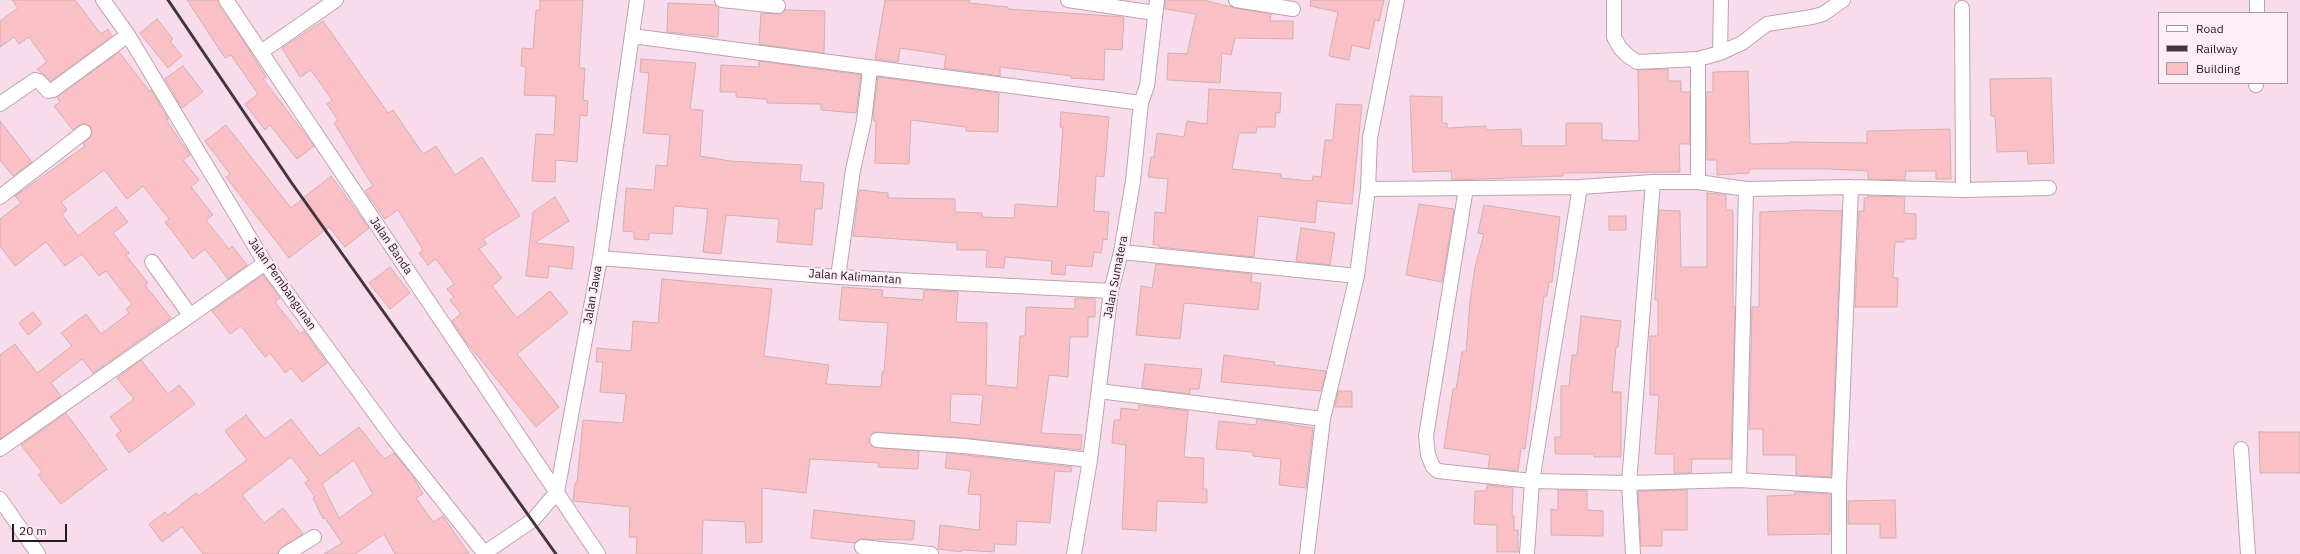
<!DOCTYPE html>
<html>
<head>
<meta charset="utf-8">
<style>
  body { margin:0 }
  #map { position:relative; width:2300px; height:554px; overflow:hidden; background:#f8dcec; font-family:"IBM Plex Sans",sans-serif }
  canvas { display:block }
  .legend { position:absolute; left:2158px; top:12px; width:130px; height:72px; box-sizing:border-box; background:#feedf6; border:1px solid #a799a0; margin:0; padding:5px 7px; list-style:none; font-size:12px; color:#241b20 }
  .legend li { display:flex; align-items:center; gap:8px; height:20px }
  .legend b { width:20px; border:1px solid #a799a0 }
  .scale { position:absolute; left:12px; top:524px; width:55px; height:18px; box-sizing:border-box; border:2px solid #241b20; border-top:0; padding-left:5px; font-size:12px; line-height:14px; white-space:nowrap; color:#241b20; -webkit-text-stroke:3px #feedf6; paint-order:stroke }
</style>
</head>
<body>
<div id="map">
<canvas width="2300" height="554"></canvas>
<ul class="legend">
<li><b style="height:5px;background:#fff"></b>Road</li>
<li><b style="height:5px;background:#42363d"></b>Railway</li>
<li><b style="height:11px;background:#fbc0c5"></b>Building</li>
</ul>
<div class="scale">20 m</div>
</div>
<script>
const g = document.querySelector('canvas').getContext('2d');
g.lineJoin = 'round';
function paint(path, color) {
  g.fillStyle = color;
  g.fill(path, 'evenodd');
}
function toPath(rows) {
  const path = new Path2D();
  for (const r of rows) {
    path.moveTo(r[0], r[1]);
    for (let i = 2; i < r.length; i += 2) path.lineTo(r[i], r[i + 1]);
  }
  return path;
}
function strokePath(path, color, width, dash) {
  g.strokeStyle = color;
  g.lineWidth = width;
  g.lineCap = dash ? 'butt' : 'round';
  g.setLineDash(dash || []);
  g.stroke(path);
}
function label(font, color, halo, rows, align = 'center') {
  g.font = font + ' "IBM Plex Sans",sans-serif';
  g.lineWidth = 4;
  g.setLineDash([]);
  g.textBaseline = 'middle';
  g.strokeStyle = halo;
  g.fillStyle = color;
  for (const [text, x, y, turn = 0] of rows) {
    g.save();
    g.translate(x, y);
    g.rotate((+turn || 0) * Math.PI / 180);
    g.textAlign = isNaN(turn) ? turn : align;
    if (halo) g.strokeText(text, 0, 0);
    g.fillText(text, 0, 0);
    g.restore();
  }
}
const building = toPath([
  [12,0,75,0,101,34,108,29,112,36,51,81,37,69,47,62,29,37,19,44,14,37,0,47,0,21,18,8,12,0],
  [187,0,218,0,266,77,263,79,314,146,297,159,270,125,265,130,245,104,258,94,231,55,225,58,187,0],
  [540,0,583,0,579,68,585,68,583,100,588,101,587,116,580,115,577,162,556,160,555,182,532,181,536,134,554,135,556,96,524,95,526,67,521,66,522,48,533,49,536,10,540,10,540,0],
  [885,0,970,0,969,3,1008,7,1008,9,1124,17,1122,50,1105,49,1104,80,1071,78,1071,76,1000,67,1000,76,944,68,946,55,900,48,898,62,875,59,885,0],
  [1165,0,1203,0,1235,8,1271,14,1270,21,1293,21,1293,39,1235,38,1231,55,1222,53,1220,83,1167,80,1168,53,1187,54,1196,14,1165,9,1165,0],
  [1311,0,1384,0,1379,21,1375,20,1369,49,1352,45,1349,60,1329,56,1338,12,1310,6,1311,0],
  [668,3,715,5,719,8,718,37,667,32,668,3],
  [786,10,825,11,824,53,759,44,761,13,777,14,786,10],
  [157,19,173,39,170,41,182,56,168,68,140,33,157,19],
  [323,21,388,113,393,110,423,154,436,146,455,175,482,157,520,216,483,239,487,244,479,249,502,278,492,286,517,318,550,291,568,313,517,354,559,407,536,427,467,343,452,321,461,314,450,300,454,297,447,289,454,284,436,259,428,265,419,253,423,250,398,210,385,219,365,191,373,186,334,123,338,120,327,104,332,100,311,70,300,77,282,48,323,21],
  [119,52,149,91,151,90,168,119,166,120,190,155,183,160,199,180,191,187,213,215,206,220,229,249,232,246,247,265,228,279,205,249,193,259,165,222,169,219,143,186,127,199,104,170,61,202,67,210,62,214,78,236,116,207,128,222,113,233,129,253,126,255,148,283,145,285,171,318,93,373,82,359,51,383,61,396,0,439,0,355,15,344,37,373,72,346,61,333,86,314,101,334,129,313,126,309,132,304,106,271,99,276,82,254,65,266,46,242,15,266,0,246,0,219,21,203,15,196,85,146,83,144,92,135,91,127,87,124,79,125,73,130,54,106,60,102,57,97,119,52],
  [641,59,696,63,690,109,703,110,700,156,730,161,802,165,800,181,824,183,822,209,815,209,812,245,777,242,779,219,726,215,721,254,703,252,708,209,674,206,672,234,649,233,649,240,634,239,634,232,623,231,626,188,654,190,656,165,667,166,670,135,643,133,649,73,640,72,641,59],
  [759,61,861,75,856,113,821,110,821,104,767,103,767,99,736,97,736,92,720,92,721,65,759,67,759,61],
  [183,66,203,92,182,108,165,79,183,66],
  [1668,69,1668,81,1681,81,1681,92,1690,92,1690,144,1679,144,1680,172,1563,173,1563,176,1452,180,1451,171,1413,172,1410,96,1442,97,1442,123,1447,123,1447,128,1486,126,1486,130,1521,129,1522,146,1566,146,1566,123,1602,123,1602,140,1639,141,1638,70,1668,69],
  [1748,71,1750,144,1790,143,1790,142,1867,143,1867,131,1950,129,1951,179,1936,179,1936,171,1906,171,1905,180,1868,179,1868,171,1829,169,1749,169,1749,173,1717,175,1717,160,1707,160,1706,92,1713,92,1713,72,1748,71],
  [878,77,999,93,998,132,966,131,966,127,911,120,909,164,875,163,876,121,874,121,873,115,878,77],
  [2051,78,2054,163,2028,164,2027,151,1997,152,1995,116,1991,116,1990,79,2051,78],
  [1209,89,1281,93,1280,113,1276,112,1275,127,1257,127,1256,133,1239,133,1232,169,1281,174,1281,178,1312,181,1313,176,1321,177,1325,140,1333,140,1336,104,1362,105,1352,204,1317,201,1315,223,1258,216,1254,257,1159,247,1159,245,1153,245,1155,212,1165,213,1168,179,1148,177,1151,157,1154,157,1157,133,1184,137,1187,121,1207,124,1209,89],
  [1061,112,1109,117,1104,177,1096,176,1094,211,1109,212,1107,240,1103,239,1101,253,1094,252,1092,267,1066,265,1065,275,1051,274,1052,261,1005,257,1004,268,986,267,987,250,957,250,957,243,853,236,859,190,888,193,888,198,955,199,955,212,982,213,982,217,1014,218,1015,204,1057,207,1063,127,1060,127,1061,112],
  [0,121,32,162,13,176,0,160,0,121],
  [226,125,291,208,331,176,369,228,345,247,329,227,289,258,226,177,230,174,205,141,226,125],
  [1707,193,1726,195,1726,210,1733,210,1733,307,1735,307,1731,459,1692,459,1691,473,1674,473,1674,454,1655,454,1659,395,1650,395,1650,336,1658,336,1658,300,1655,300,1659,210,1680,211,1681,267,1707,267,1707,193],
  [1868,196,1905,197,1904,213,1916,214,1916,239,1904,239,1904,242,1895,242,1893,278,1898,278,1897,307,1855,307,1859,211,1864,211,1864,198,1868,198,1868,196],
  [555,197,569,221,535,243,574,247,572,269,549,266,548,278,526,276,533,212,555,197],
  [1419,204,1454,209,1442,282,1406,275,1419,204],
  [1484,205,1560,217,1552,282,1549,282,1547,296,1544,296,1525,449,1521,448,1518,471,1488,468,1490,455,1444,448,1453,389,1456,389,1462,352,1466,352,1470,302,1475,267,1484,234,1478,233,1484,205],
  [1807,210,1842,211,1831,477,1796,475,1796,455,1763,455,1763,429,1749,429,1752,307,1759,307,1760,212,1807,210],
  [1609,216,1626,216,1626,230,1609,230,1609,216],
  [1301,228,1335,233,1330,265,1296,261,1301,228],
  [1156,264,1252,274,1251,282,1261,283,1258,310,1184,303,1180,339,1136,335,1141,286,1152,288,1156,264],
  [390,267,410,293,390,309,369,283,390,267],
  [263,275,280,298,275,302,300,334,304,331,327,363,302,382,291,368,285,373,270,353,265,357,241,326,230,334,212,311,263,275],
  [662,279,772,289,764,356,829,365,826,384,881,387,882,372,884,372,888,323,839,320,842,287,883,290,882,297,923,300,924,290,958,292,956,322,987,323,986,385,1017,388,1020,336,1025,336,1026,307,1075,309,1075,298,1095,299,1095,317,1088,317,1088,337,1070,337,1068,377,1049,375,1041,433,1082,435,1081,450,965,438,874,432,869,440,873,447,919,451,918,469,878,467,879,463,810,459,806,493,762,488,762,542,746,543,745,522,703,520,702,554,636,554,637,537,629,537,630,507,573,501,575,483,577,483,583,420,623,423,626,394,600,392,603,362,596,362,597,348,631,351,633,321,658,323,662,279],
  [951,394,983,395,980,425,950,422,951,394],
  [33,312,42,324,28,335,19,323,33,312],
  [1581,316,1621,321,1618,347,1616,347,1612,392,1621,392,1621,457,1594,457,1594,454,1555,454,1555,437,1561,437,1561,386,1569,386,1572,355,1577,355,1581,316],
  [1224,355,1275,362,1274,365,1326,371,1321,391,1221,382,1224,355],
  [141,360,168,394,179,385,195,404,129,453,116,435,121,431,110,417,134,399,117,378,141,360],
  [1145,364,1202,369,1199,389,1190,389,1190,394,1142,388,1145,364],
  [1338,391,1352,391,1352,407,1335,407,1338,391],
  [1139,405,1188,411,1184,457,1204,458,1203,489,1207,489,1207,503,1157,501,1156,531,1122,529,1126,445,1112,443,1114,420,1120,420,1121,408,1138,410,1139,405],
  [66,413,107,469,61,504,38,475,42,472,21,445,66,413],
  [246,415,265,439,291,419,320,456,359,427,384,459,394,453,413,476,423,494,416,498,433,522,443,516,469,554,395,554,384,534,355,554,324,554,342,543,325,518,323,519,313,498,315,497,305,483,309,480,291,457,242,495,264,523,283,508,303,534,282,547,277,554,203,554,182,527,162,542,149,524,165,512,168,515,196,493,198,496,247,460,225,431,246,415],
  [354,460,373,494,339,518,322,484,354,460],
  [1257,419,1313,428,1306,488,1279,485,1281,459,1253,456,1253,452,1216,449,1219,421,1256,425,1257,419],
  [2259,432,2300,432,2300,473,2260,473,2259,432],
  [947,453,1072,467,1071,472,1055,471,1050,523,1017,521,1016,545,995,544,994,552,961,550,961,552,938,549,940,525,979,530,981,495,968,494,971,471,945,468,947,453],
  [1487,485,1513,488,1512,516,1514,516,1514,530,1518,530,1518,552,1497,552,1497,525,1474,524,1475,491,1486,491,1487,485],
  [1558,490,1587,491,1587,510,1603,511,1603,536,1551,535,1551,509,1558,510,1558,490],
  [1687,490,1687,530,1662,530,1662,546,1641,546,1638,491,1687,490],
  [1795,492,1830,494,1830,534,1768,535,1767,496,1795,495,1795,492],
  [1895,500,1896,538,1880,538,1880,524,1848,524,1848,501,1895,500],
  [814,510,915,521,913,540,862,539,855,543,811,538,814,510]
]);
const street = toPath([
  [103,0,128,35,265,263,393,438,485,554],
  [226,0,598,554],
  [722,0,778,6],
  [1068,0,1155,13],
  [1236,0,1293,9],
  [1614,0,1614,37,1620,48,1627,55,1637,62,1698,59],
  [1962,8,1963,190],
  [2257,13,2257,0],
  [632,36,1141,103],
  [261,52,336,0],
  [1720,53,1721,0],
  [2256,85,2256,83],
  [0,104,35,80,39,81,48,91,53,90,128,35],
  [1698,182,1698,59,1720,53,1742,43,1767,24,1812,17,1823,14,1843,0],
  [1466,188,1426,436,1428,455,1433,467,1438,471,1532,481,1629,483,1739,480,1839,486],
  [1368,189,1580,187,1653,182,1698,182,1746,189,1851,187,1963,190,2049,188],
  [0,197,84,132],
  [1121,252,1357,276,1368,189,1370,138,1397,0],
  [600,258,838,277,1111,291],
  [152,262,190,315],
  [838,277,853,170,864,121,870,69],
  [1099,391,1323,419],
  [877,440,964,446,1090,460],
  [0,449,265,263],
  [2241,449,2248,554],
  [1739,480,1746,189],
  [0,499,38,554],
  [862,547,931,554],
  [286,554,314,537],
  [483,554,533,520,557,492,600,258,637,0],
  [1074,554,1090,460,1111,291,1121,252,1133,181,1141,103,1147,86,1157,0],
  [1307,554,1323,419,1357,276],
  [1527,554,1532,481,1580,187],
  [1633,554,1629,483,1653,182],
  [1839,554,1839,486,1851,187]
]);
const rail = toPath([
  [168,0,291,182,556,554]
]);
const streetNames = [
  ["Jalan Banda",391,246,56],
  ["Jalan Kalimantan",855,277,4],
  ["Jalan Sumatera",1116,277,-79],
  ["Jalan Pembangunan",282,284,55],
  ["Jalan Jawa",593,295,-80]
];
paint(building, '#fbc0c5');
strokePath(building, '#d0b0b2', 1);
strokePath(street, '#bda3b1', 16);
strokePath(street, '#fff', 14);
strokePath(rail, '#42363d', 3);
label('12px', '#241b20', '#feedf6', streetNames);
</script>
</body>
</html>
